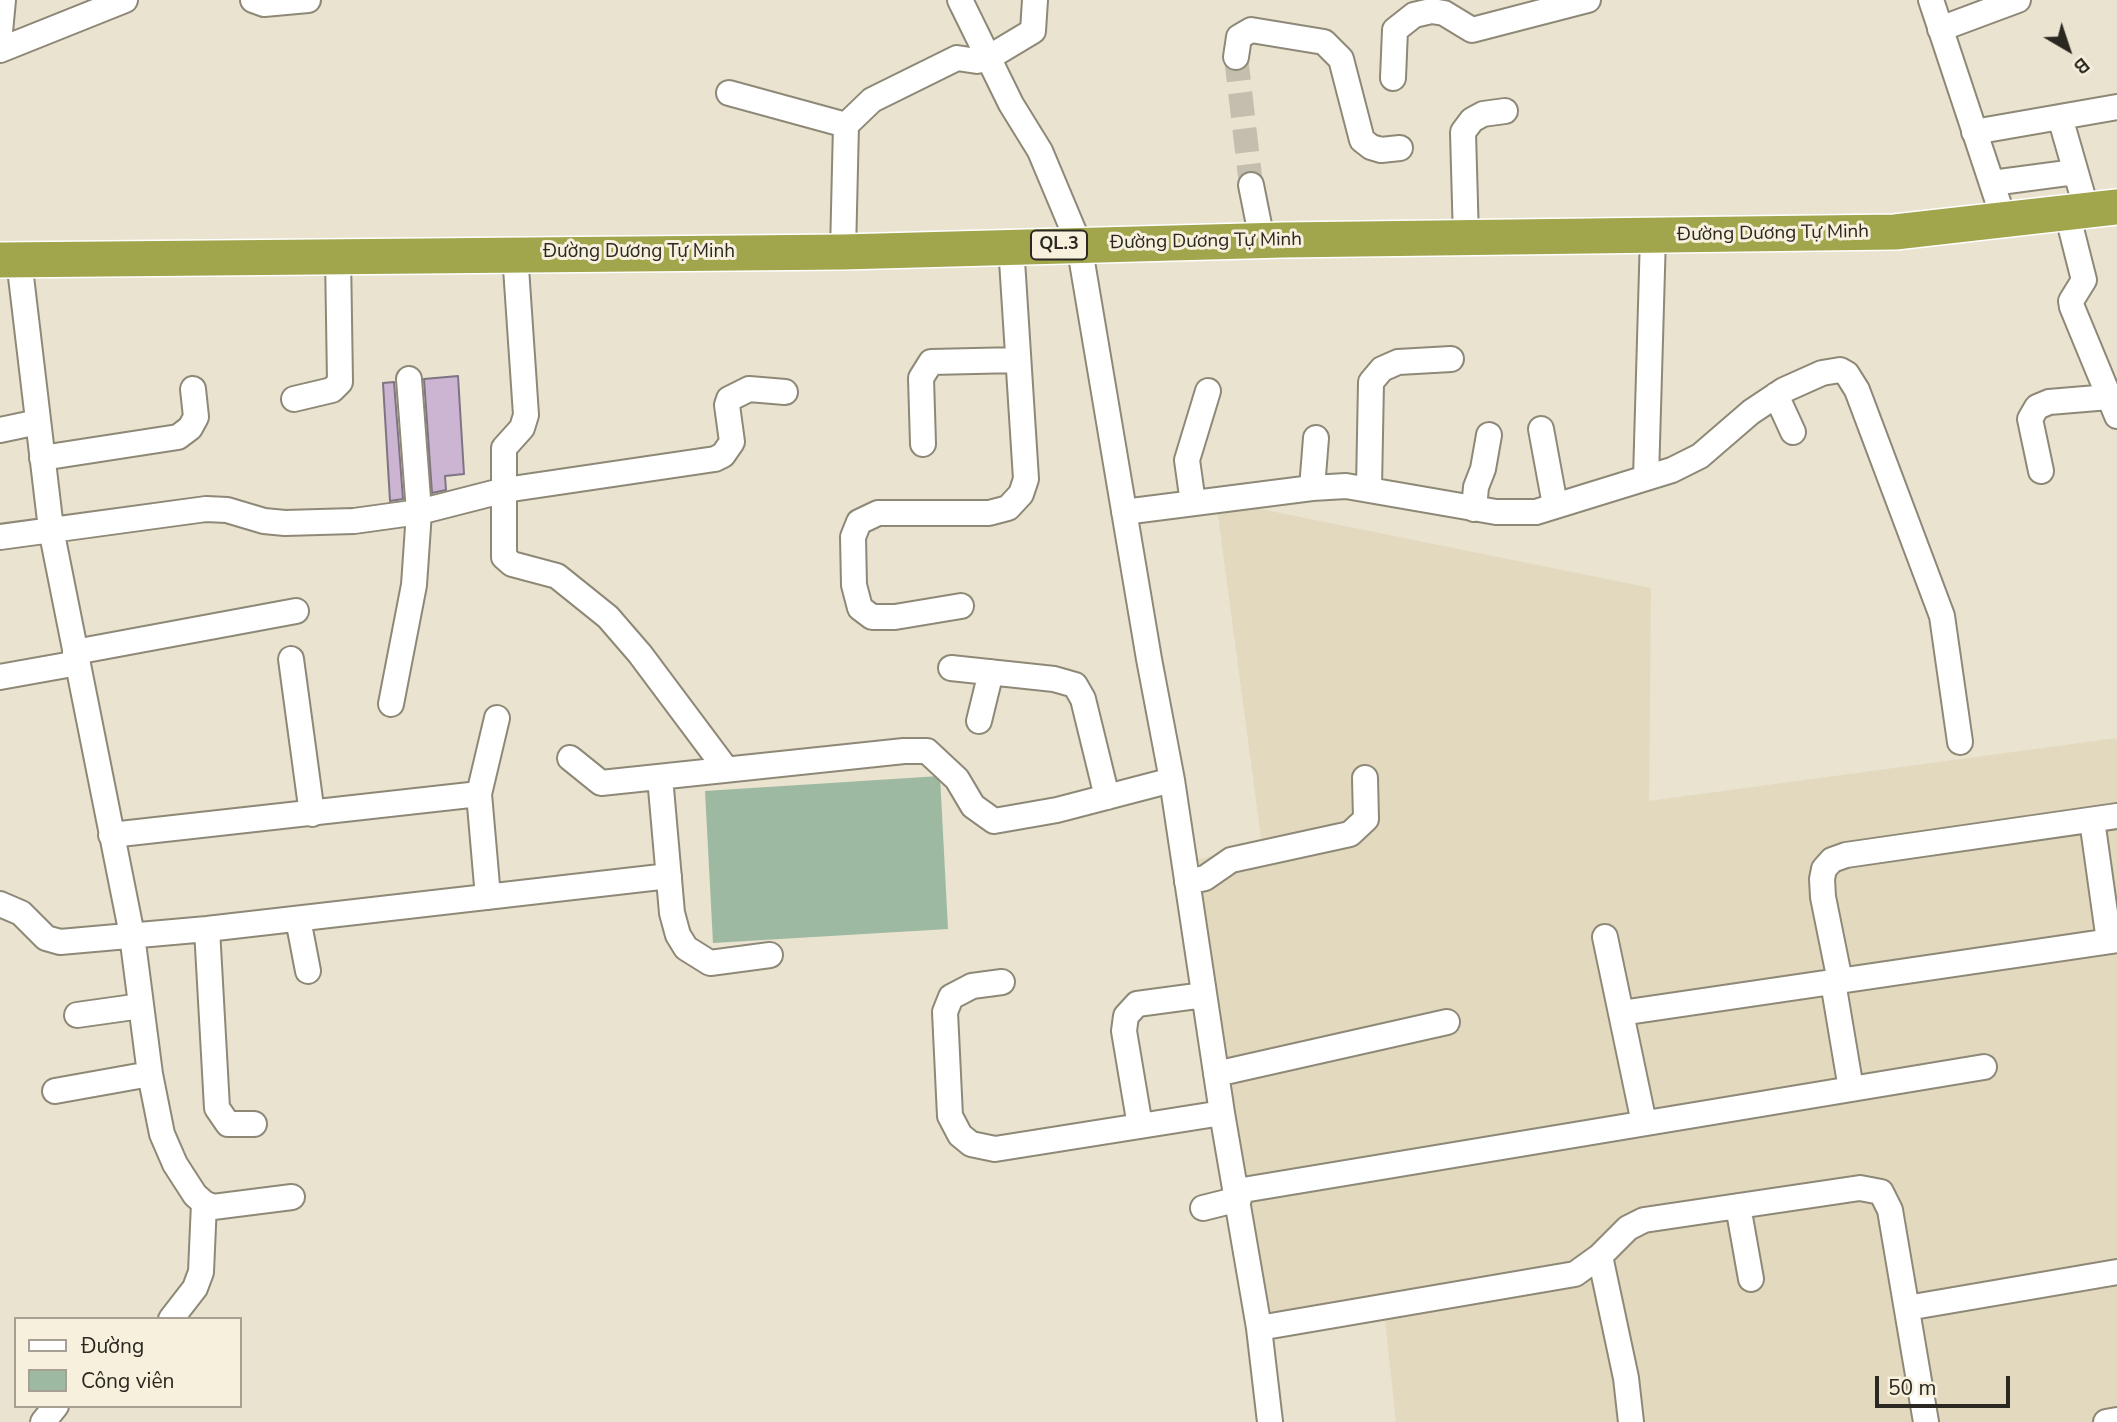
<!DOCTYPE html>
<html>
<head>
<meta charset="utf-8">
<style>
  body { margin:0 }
  #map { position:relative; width:2117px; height:1422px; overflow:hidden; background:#e9e3d0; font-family:"Nunito Sans",sans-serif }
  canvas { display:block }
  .legend { position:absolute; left:14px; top:1317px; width:228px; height:91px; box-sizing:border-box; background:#f6f0dd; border:2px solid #a5a092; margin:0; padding:9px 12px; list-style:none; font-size:21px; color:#2b2821 }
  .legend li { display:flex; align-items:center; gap:14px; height:35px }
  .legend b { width:35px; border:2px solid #a5a092 }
  .north { position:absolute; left:2033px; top:14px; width:70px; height:70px; -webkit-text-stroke:5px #f6f0dd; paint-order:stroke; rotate:141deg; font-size:19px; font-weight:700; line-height:28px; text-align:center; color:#2b2821 }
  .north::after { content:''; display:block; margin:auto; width:24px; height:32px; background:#2b2821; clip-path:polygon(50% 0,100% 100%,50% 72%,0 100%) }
  .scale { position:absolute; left:1875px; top:1376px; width:135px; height:32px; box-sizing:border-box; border:4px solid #2b2821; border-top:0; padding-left:9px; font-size:21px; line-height:24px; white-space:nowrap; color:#2b2821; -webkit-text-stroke:5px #f6f0dd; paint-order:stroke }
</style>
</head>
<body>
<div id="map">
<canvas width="2117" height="1422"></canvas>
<ul class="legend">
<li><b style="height:9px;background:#fff"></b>Đường</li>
<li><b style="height:19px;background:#9db9a2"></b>Công viên</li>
</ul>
<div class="north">B</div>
<div class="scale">50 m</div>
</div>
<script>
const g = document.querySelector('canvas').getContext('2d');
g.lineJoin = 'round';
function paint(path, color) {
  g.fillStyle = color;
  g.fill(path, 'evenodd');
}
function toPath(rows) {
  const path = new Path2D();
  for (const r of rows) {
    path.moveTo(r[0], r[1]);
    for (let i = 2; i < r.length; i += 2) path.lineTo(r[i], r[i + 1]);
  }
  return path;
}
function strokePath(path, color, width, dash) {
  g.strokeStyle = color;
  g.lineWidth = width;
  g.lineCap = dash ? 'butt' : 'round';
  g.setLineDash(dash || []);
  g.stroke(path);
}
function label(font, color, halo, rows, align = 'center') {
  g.font = font + ' "Nunito Sans",sans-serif';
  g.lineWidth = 6;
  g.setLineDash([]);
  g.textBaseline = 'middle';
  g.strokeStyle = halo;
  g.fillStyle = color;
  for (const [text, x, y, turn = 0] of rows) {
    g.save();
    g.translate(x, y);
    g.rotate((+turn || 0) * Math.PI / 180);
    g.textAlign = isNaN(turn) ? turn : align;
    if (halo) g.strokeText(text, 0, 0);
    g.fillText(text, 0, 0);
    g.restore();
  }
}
const built = toPath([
  [1216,500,1651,588,1649,801,2117,738,2117,1422,1396,1422,1383,1300,1259,1317,1191,861,1262,845]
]);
const green = toPath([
  [940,776,948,929,713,943,705,791]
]);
const building = toPath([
  [458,376,464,474,445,476,446,490,432,493,424,379,458,376],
  [394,382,403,499,390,501,383,383,394,382]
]);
const minorTunnel = toPath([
  [1236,57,1251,185]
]);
const minor = toPath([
  [253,0,264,4,308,0],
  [960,0,1011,104,1040,151,1079,244,1149,659,1172,780,1222,1113,1259,1328,1270,1422],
  [1931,0,2004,220],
  [1940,29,2018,0],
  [0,32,3,0],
  [0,50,125,0],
  [1236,57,1239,37,1251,30,1324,42,1341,59,1362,140,1371,147,1381,150,1400,148],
  [1393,78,1395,30,1414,15,1431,11,1444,13,1472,30,1588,0],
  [729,93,846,125],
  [2060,117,2087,211],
  [1974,132,2117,107],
  [1992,183,2075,172],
  [1251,185,1262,240],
  [2067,213,2084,280,2071,301,2072,307,2117,416],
  [1466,239,1463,132,1472,120,1483,114,1505,111],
  [843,252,846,125,872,100,957,58,977,61,988,58,1033,31,1035,0],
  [515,253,526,415,522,428,504,448,504,557,512,564,557,576,608,617,640,654,726,769],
  [19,260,51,529,132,935,150,1074,162,1134,175,1164,195,1195,204,1203,213,1207,292,1197],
  [1776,395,1793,432],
  [294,399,332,390,340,382,338,255],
  [1541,429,1555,505],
  [0,430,38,422],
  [923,444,921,378,931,362,1018,360],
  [42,458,178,437,190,428,196,417,193,389],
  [2041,471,2030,419,2037,407,2049,402,2109,397],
  [1646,478,1653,236],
  [1312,488,1316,438],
  [1369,488,1371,382,1382,369,1398,362,1451,359],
  [1193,503,1187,460,1208,391],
  [1474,509,1476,487,1483,469,1489,435],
  [1124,512,1312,488,1346,486,1496,512,1536,512,1672,470,1700,456,1751,412,1784,390,1822,373,1840,370,1847,374,1857,390,1942,616,1960,742],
  [0,537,206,509,227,510,264,521,285,523,354,521,419,512,505,490,715,459,723,455,732,442,727,405,729,399,749,389,785,392],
  [961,606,895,617,872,617,860,608,854,585,853,537,859,522,878,513,989,513,1008,508,1021,494,1026,479,1011,245],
  [75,652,296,611],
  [291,659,312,814],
  [951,668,1054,679,1075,685,1083,699,1107,797],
  [0,677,78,663],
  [391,704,414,585,419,512,409,379],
  [979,721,991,672],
  [570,758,601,783,904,751,927,751,957,779,973,806,994,821,1057,810,1172,780],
  [660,777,672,913,678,935,686,948,710,963,770,955],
  [2092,820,2109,941],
  [111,835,479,794],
  [1187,882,1205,878,1231,860,1350,834,1366,819,1365,778],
  [488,897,479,794,497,718],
  [0,904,21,913,46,938,60,942,207,929,669,876],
  [298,919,308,971],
  [207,929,217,1108,228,1124,254,1124],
  [1605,937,1644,1123],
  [1840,981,1823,897,1822,879,1824,869,1832,860,1846,855,2117,816],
  [1002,982,972,986,951,997,945,1012,950,1116,960,1135,971,1144,995,1149,1222,1113],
  [1833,982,1851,1089],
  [1621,1013,2117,940],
  [77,1015,141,1006],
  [1216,1074,1447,1022],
  [55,1091,150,1074],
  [1140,1126,1124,1031,1126,1016,1137,1004,1204,995],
  [1237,1191,1984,1067],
  [1738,1206,1751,1279],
  [1203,1208,1239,1199],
  [1600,1256,1626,1378,1631,1422],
  [1907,1308,2117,1272],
  [171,1319,195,1288,201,1272,204,1203],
  [1259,1328,1575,1274,1600,1256,1628,1228,1644,1220,1860,1188,1881,1192,1890,1210,1926,1422],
  [43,1422,56,1406],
  [2106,1422,2117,1420]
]);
const highway = toPath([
  [0,260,843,252,1283,240,1895,232,2117,207]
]);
const shields = [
  [1059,245,56]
];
const shieldNames = [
  ["QL.3",1059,245]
];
const streetNames = [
  ["Đường Dương Tự Minh",1773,234,-1],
  ["Đường Dương Tự Minh",1206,242,-1],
  ["Đường Dương Tự Minh",639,252]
];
paint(built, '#e2d9bf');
paint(green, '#9db9a2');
paint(building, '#cbb5d2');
strokePath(building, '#7f7483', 2);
strokePath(minorTunnel, '#c3bead', 24, [24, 12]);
strokePath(minor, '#8e8877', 28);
strokePath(highway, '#fff', 38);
strokePath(minor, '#fff', 24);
strokePath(highway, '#a1a54c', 35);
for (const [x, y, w] of shields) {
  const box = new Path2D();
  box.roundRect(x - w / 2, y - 14.5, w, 29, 5);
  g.fillStyle = '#f6f0dd';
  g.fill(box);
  strokePath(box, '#2b2821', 2);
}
label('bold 18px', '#2b2821', null, shieldNames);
label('19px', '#2b2821', '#f6f0dd', streetNames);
</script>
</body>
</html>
